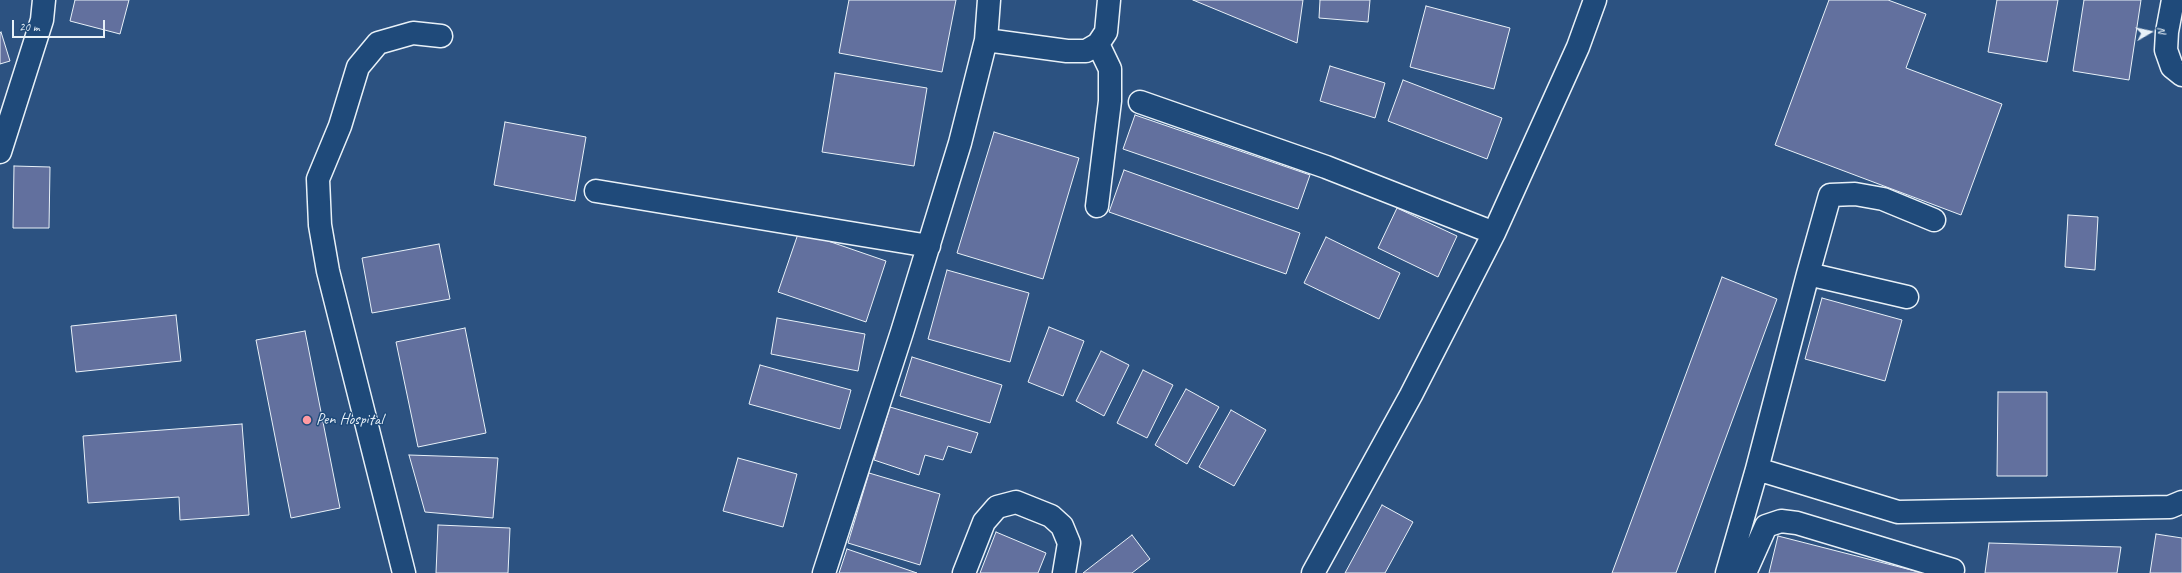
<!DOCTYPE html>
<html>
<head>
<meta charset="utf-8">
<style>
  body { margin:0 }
  #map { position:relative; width:2182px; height:573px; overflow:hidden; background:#2c5281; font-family:Caveat,sans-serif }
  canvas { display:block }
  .north { position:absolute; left:2130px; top:12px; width:40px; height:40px; -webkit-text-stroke:3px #1f4a7a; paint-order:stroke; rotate:81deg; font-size:11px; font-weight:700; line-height:16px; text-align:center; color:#e8f1f8 }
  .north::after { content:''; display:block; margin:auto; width:14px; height:18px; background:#e8f1f8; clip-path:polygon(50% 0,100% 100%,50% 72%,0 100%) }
  .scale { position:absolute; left:12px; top:20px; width:93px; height:18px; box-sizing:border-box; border:2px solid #e8f1f8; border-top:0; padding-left:5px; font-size:12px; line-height:14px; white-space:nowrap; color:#e8f1f8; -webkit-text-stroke:3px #1f4a7a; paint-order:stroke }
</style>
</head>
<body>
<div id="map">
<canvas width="2182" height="573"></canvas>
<div class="north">N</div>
<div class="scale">20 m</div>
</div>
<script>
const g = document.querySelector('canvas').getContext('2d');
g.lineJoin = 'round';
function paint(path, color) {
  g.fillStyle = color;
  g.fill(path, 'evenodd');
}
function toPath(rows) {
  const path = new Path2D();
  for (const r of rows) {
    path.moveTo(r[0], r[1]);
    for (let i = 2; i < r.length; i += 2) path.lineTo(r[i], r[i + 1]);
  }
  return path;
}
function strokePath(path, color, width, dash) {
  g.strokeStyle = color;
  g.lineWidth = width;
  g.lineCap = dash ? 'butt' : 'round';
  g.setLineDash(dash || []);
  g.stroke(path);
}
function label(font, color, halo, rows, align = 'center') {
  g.font = font + ' Caveat,sans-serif';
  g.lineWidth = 3;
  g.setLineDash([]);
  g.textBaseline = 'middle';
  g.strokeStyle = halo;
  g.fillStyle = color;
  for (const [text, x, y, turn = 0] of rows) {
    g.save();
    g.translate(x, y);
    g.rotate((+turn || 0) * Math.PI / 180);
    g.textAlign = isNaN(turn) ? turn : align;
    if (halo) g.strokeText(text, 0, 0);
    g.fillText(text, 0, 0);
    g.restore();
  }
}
const building = toPath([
  [75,0,129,0,120,34,70,21,75,0],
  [849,0,956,0,942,72,839,53,849,0],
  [1193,0,1303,0,1297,43,1193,0],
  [1320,0,1370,0,1368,22,1319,18,1320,0],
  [1829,0,1888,0,1926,14,1906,68,2002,104,1961,215,1775,145,1829,0],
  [1997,0,2058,0,2047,62,1988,52,1997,0],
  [2084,0,2141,0,2129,80,2073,71,2084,0],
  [1426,6,1510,28,1494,89,1410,67,1426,6],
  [1,32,10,61,0,64,0,33,1,32],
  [1330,66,1385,83,1375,118,1320,101,1330,66],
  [835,73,927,88,914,166,822,152,835,73],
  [1403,80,1502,118,1487,159,1388,121,1403,80],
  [1135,115,1310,175,1298,209,1123,149,1135,115],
  [505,122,586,137,575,201,494,185,505,122],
  [994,132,1079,158,1043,279,957,253,994,132],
  [14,166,50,167,49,228,13,228,14,166],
  [1124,170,1300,233,1286,274,1109,212,1124,170],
  [1397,208,1457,236,1438,277,1378,248,1397,208],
  [2068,215,2098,217,2095,270,2065,267,2068,215],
  [799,231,886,261,866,322,778,292,799,231],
  [1326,237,1400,273,1379,319,1304,283,1326,237],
  [439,244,450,299,372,313,362,258,439,244],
  [947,270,1029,293,1010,362,928,339,947,270],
  [1722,277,1777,299,1676,573,1612,573,1722,277],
  [1822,298,1902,320,1885,381,1805,359,1822,298],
  [176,315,181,361,76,372,71,326,176,315],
  [777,318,865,334,858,371,771,354,777,318],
  [1049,327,1084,341,1063,396,1028,382,1049,327],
  [465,328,486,433,418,447,396,342,465,328],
  [305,331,340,508,291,518,256,340,305,331],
  [1101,351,1129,365,1104,416,1076,401,1101,351],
  [912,357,1002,385,990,423,900,396,912,357],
  [760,365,851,390,840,429,749,404,760,365],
  [1143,370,1173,385,1147,438,1117,423,1143,370],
  [1186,389,1219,407,1187,464,1155,445,1186,389],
  [1998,392,2047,392,2047,476,1997,476,1998,392],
  [890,407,978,433,971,453,948,446,943,460,925,455,919,475,874,460,890,407],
  [1231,410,1266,430,1234,486,1199,467,1231,410],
  [242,424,249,515,180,520,179,497,88,503,83,436,242,424],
  [409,455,498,458,493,518,425,512,409,455],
  [738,458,797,474,783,527,723,511,738,458],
  [869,473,940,494,920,565,848,543,869,473],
  [1382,505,1413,522,1385,573,1345,573,1382,505],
  [438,525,510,528,508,573,436,573,438,525],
  [996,532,1046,553,1038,573,980,573,996,532],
  [2156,534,2182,538,2182,573,2150,573,2156,534],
  [1132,535,1150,559,1132,573,1083,573,1132,535],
  [1778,536,1923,573,1769,573,1778,536],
  [1989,543,2121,547,2117,573,1985,573,1989,543],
  [847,549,917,573,839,573,847,549]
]);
const minor = toPath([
  [2173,0,2167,32,2166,50,2172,67,2182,75],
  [986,40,1067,51,1086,51,1098,44,1106,32,1109,0],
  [1140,102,1326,167,1494,233],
  [0,152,42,20,44,0],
  [596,191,929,246],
  [1097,206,1110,101,1110,69,1098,44],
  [1808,274,1907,297],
  [1757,469,1808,274,1830,195,1855,194,1883,199,1934,220],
  [404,573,328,271,320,225,318,179,340,126,358,67,378,43,413,33,441,36],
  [824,573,902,332,960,143,986,40,989,0],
  [964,573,984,522,997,507,1016,502,1051,516,1062,526,1069,543,1064,573],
  [1313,573,1411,395,1494,233,1578,47,1595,0],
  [1727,573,1757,469,1898,512,2170,507,2182,502],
  [1745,573,1766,526,1781,521,1797,523,1953,570]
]);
const markers = [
  [307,420,5,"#ff9aa2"]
];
const poiNames = [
  ["Pen Hospital",316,420]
];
paint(building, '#62709e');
strokePath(building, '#e8f1f8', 1);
strokePath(minor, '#e8f1f8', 25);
strokePath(minor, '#1f4a7a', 22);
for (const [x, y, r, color] of markers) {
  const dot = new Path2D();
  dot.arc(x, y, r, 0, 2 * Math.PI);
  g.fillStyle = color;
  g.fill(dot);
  strokePath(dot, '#1f4a7a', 1.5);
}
label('16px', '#e8f1f8', '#1f4a7a', poiNames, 'left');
</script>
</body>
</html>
